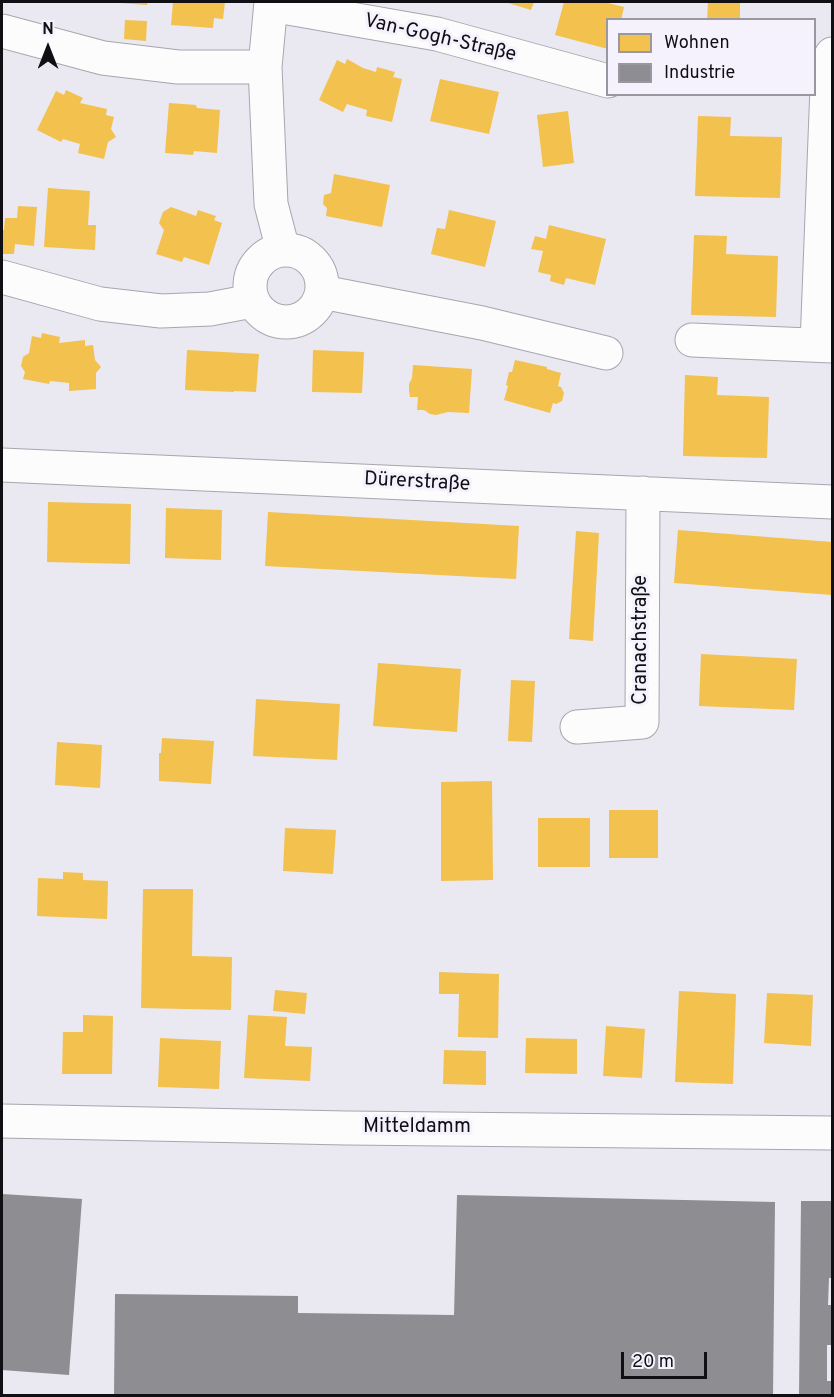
<!DOCTYPE html>
<html>
<head>
<meta charset="utf-8">
<style>
  body { margin:0 }
  #map { position:relative; width:834px; height:1397px; overflow:hidden; background:#eae8f1; font-family:Overpass,sans-serif }
  canvas { display:block }
  .frame { position:absolute; inset:0; border:3px solid #100f14; pointer-events:none }
  .legend { position:absolute; left:606px; top:18px; width:210px; height:78px; box-sizing:border-box; background:#f5f2fd; border:2px solid #9997a0; margin:0; padding:8px 10px; list-style:none; font-size:18px; color:#100f14 }
  .legend li { display:flex; align-items:center; gap:12px; height:30px }
  .legend b { width:30px; border:2px solid #9997a0 }
  .north { position:absolute; left:18px; top:18px; width:60px; height:60px; -webkit-text-stroke:4px #f5f2fd; paint-order:stroke; rotate:0deg; font-size:16px; font-weight:700; line-height:24px; text-align:center; color:#100f14 }
  .north::after { content:''; display:block; margin:auto; width:21px; height:27px; background:#100f14; clip-path:polygon(50% 0,100% 100%,50% 72%,0 100%) }
  .scale { position:absolute; left:621px; top:1352px; width:86px; height:27px; box-sizing:border-box; border:3px solid #100f14; border-top:0; padding-left:8px; font-size:18px; line-height:21px; white-space:nowrap; color:#100f14; -webkit-text-stroke:4px #f5f2fd; paint-order:stroke }
</style>
</head>
<body>
<div id="map">
<canvas width="834" height="1397"></canvas>
<div class="frame"></div>
<ul class="legend">
<li><b style="height:16px;background:#f2c14e"></b>Wohnen</li>
<li><b style="height:16px;background:#8d8d92"></b>Industrie</li>
</ul>
<div class="north">N</div>
<div class="scale">20 m</div>
</div>
<script>
const g = document.querySelector('canvas').getContext('2d');
g.lineJoin = 'round';
function paint(path, color) {
  g.fillStyle = color;
  g.fill(path, 'evenodd');
}
function toPath(rows) {
  const path = new Path2D();
  for (const r of rows) {
    if (r.length === 3) {
      path.moveTo(r[0] + r[2], r[1]);
      path.arc(r[0], r[1], r[2], 0, 2 * Math.PI);
      continue;
    }
    path.moveTo(r[0], r[1]);
    for (let i = 2; i < r.length; i += 2) path.lineTo(r[i], r[i + 1]);
  }
  return path;
}
function strokePath(path, color, width, dash) {
  g.strokeStyle = color;
  g.lineWidth = width;
  g.lineCap = dash ? 'butt' : 'round';
  g.setLineDash(dash || []);
  g.stroke(path);
}
function label(font, color, halo, rows, align = 'center') {
  g.font = font + ' Overpass,sans-serif';
  g.lineWidth = 6;
  g.setLineDash([]);
  g.textBaseline = 'middle';
  g.strokeStyle = halo;
  g.fillStyle = color;
  for (const [text, x, y, turn = 0] of rows) {
    g.save();
    g.translate(x, y);
    g.rotate((+turn || 0) * Math.PI / 180);
    g.textAlign = isNaN(turn) ? turn : align;
    if (halo) g.strokeText(text, 0, 0);
    g.fillText(text, 0, 0);
    g.restore();
  }
}
const homes = toPath([
  [120,2,148,2,147,5,120,3],
  [173,2,225,2,223,19,214,18,213,28,171,25],
  [505,2,534,2,531,10],
  [564,2,604,2,624,7,621,20,608,20,608,49,555,35],
  [708,2,740,2,740,20,707,20],
  [125,20,147,21,146,41,124,39],
  [347,59,363,68,376,72,377,67,395,72,393,77,402,79,392,122,366,116,367,110,347,104,343,112,319,100,337,60,345,64],
  [440,79,499,92,489,134,430,121],
  [66,90,83,98,80,103,107,109,106,115,114,117,111,129,116,137,108,142,104,159,78,153,80,144,63,139,61,142,37,130,56,91,64,95],
  [169,103,196,105,197,108,220,110,217,153,194,151,193,155,165,153],
  [568,111,574,163,543,167,537,115],
  [698,116,731,117,730,136,782,137,780,198,695,196],
  [334,174,390,185,382,227,326,216,327,208,323,204,324,195,331,193],
  [48,188,90,191,88,225,96,225,95,250,44,247],
  [18,206,37,207,34,246,15,244,14,254,2,254,2,230,4,230,5,218,17,218],
  [171,207,196,216,198,210,216,216,214,220,222,223,209,265,184,257,182,262,156,254,164,230,159,223,163,212],
  [449,210,496,221,485,267,431,254,437,228,445,229],
  [549,225,606,239,595,285,566,278,564,285,550,281,551,275,538,272,543,251,531,249,535,236,546,239],
  [694,235,727,236,726,254,778,256,776,317,691,315],
  [42,333,60,337,59,343,85,340,85,346,93,345,95,360,101,367,96,373,96,389,69,391,69,383,50,381,49,384,23,379,25,372,21,366,23,357,29,353,32,336,41,338],
  [187,350,259,354,256,392,234,391,234,392,185,390],
  [313,350,364,352,362,393,312,392],
  [515,360,547,367,547,369,561,373,558,386,561,387,564,393,562,401,556,404,553,403,550,413,504,400,508,386,506,385,509,372,512,372],
  [413,365,472,369,469,413,448,412,436,415,430,414,424,410,417,410,418,397,410,397,409,390,409,384,412,378],
  [685,375,718,377,717,395,769,397,767,458,683,456],
  [48,502,131,504,130,564,47,562],
  [166,508,222,510,221,560,165,558],
  [268,512,519,526,516,579,265,566],
  [678,530,832,542,832,595,674,583],
  [576,531,599,533,593,641,569,639],
  [701,654,797,659,794,710,699,706],
  [378,663,461,669,457,732,373,726],
  [511,680,535,681,532,742,508,741],
  [256,699,340,704,337,760,253,756],
  [162,738,214,741,211,784,159,781,159,753,161,753],
  [57,742,102,745,100,788,55,785],
  [492,781,493,880,441,881,441,782],
  [609,810,658,810,658,858,609,858],
  [538,818,590,818,590,867,538,867],
  [285,828,336,830,333,874,283,871],
  [63,872,83,873,83,880,108,881,107,919,37,916,38,878,63,879],
  [143,889,193,889,192,956,232,957,231,1010,141,1008],
  [439,972,499,974,498,1038,458,1037,459,994,439,994],
  [275,990,307,993,305,1014,273,1011],
  [679,991,736,994,733,1084,675,1082],
  [767,993,813,995,811,1046,764,1043],
  [83,1015,113,1016,112,1074,62,1074,63,1032,83,1032],
  [248,1015,287,1017,285,1046,312,1047,310,1081,244,1078],
  [606,1026,645,1029,642,1078,603,1076],
  [160,1038,221,1041,219,1089,158,1087],
  [526,1038,577,1039,577,1074,525,1073],
  [444,1050,486,1051,486,1085,443,1084]
]);
const industry = toPath([
  [2,1194,82,1199,69,1375,2,1370],
  [457,1195,775,1202,773,1396,114,1396,115,1294,298,1296,298,1313,454,1315],
  [801,1201,832,1201,832,1278,829,1278,828,1305,832,1305,832,1345,827,1345,827,1381,832,1381,832,1396,799,1396]
]);
const minor = toPath([
  [271,2,265,67,271,204,283,250],
  [271,5,437,34,608,81],
  [2,31,103,58,178,67,265,67],
  [286,286,36],
  [2,277,100,304,161,311,210,309,252,301],
  [322,292,482,323,606,353],
  [692,340,832,346],
  [817,345,828,61,832,54],
  [2,465,832,502],
  [577,727,642,722,643,493],
  [2,1121,347,1128,832,1133]
]);
const streetNames = [
  ["Van-Gogh-Straße",440,39,13],
  ["Dürerstraße",417,483,3],
  ["Cranachstraße",642,640,-90],
  ["Mitteldamm",417,1128]
];
paint(homes, '#f2c14e');
paint(industry, '#8d8d92');
strokePath(minor, '#a7a6ad', 35);
strokePath(minor, '#fcfcfd', 33);
label('20px', '#100f14', '#f5f2fd', streetNames);
</script>
</body>
</html>
